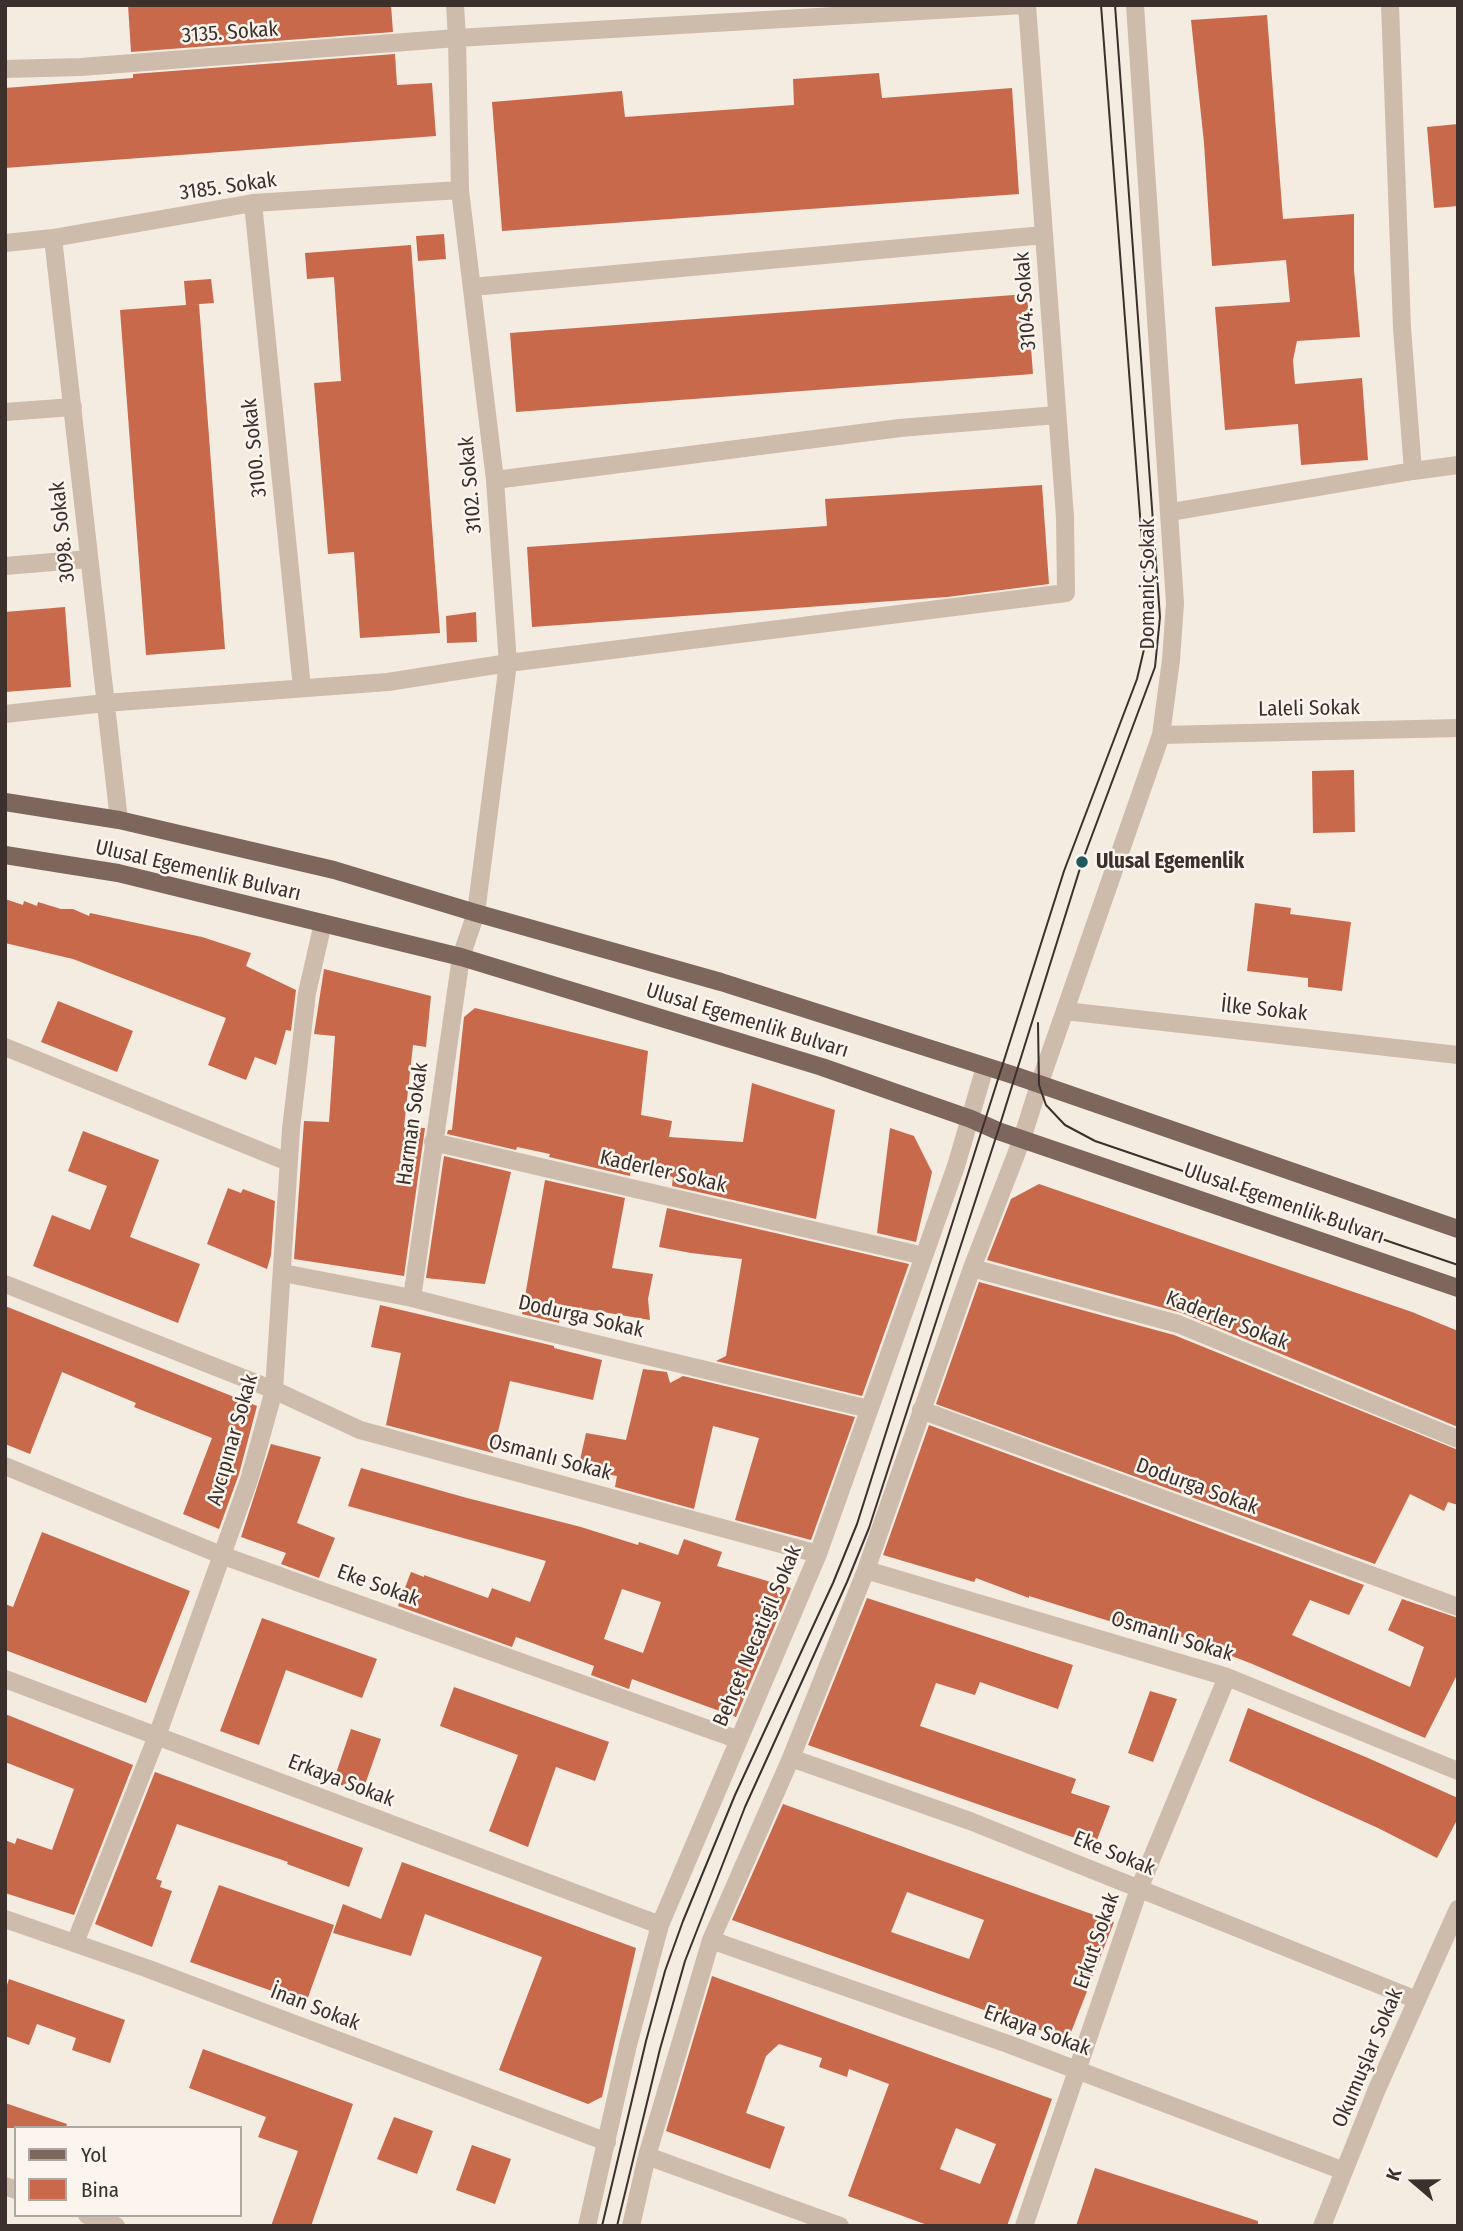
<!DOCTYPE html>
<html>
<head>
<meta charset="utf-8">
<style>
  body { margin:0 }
  #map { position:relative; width:1463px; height:2231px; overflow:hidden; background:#f4ebe1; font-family:"Fira Sans Condensed",sans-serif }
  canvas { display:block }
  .frame { position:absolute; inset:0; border:7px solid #3b302b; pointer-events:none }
  .legend { position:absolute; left:14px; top:2126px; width:228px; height:91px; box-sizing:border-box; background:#fbf5ee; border:2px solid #aea6a0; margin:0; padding:9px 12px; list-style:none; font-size:21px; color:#3b302b }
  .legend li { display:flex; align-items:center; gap:14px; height:35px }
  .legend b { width:35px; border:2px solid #aea6a0 }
  .north { position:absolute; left:1379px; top:2147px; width:70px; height:70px; -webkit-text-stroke:5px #fbf5ee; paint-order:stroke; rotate:290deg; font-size:19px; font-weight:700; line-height:28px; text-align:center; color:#3b302b }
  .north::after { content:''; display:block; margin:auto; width:24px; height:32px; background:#3b302b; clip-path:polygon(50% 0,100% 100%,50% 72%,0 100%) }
</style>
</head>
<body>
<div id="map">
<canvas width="1463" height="2231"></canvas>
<div class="frame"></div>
<ul class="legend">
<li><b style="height:9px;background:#7d675c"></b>Yol</li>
<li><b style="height:19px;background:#c8694b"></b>Bina</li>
</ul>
<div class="north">K</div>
</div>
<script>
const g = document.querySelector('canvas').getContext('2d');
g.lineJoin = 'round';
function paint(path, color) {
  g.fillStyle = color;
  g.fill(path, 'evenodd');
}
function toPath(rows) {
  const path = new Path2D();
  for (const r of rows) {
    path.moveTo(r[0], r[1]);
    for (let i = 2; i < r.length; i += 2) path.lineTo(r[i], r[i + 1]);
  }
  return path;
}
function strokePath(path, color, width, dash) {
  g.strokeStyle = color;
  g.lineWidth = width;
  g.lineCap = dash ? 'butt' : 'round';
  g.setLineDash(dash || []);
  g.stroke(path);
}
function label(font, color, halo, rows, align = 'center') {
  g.font = font + ' "Fira Sans Condensed",sans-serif';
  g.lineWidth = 5;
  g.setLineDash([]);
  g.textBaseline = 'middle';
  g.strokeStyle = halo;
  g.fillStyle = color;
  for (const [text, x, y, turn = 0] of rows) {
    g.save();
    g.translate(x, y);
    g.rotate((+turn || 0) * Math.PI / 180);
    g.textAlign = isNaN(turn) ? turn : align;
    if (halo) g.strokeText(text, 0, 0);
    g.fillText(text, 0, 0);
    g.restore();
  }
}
const building = toPath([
  [128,5,391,5,393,32,131,52],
  [1267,15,1283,219,1354,214,1354,270,1360,337,1297,341,1293,360,1295,384,1362,378,1368,460,1301,465,1298,424,1225,430,1215,307,1290,302,1286,260,1212,266,1204,143,1191,20],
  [395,54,397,85,432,83,436,136,5,168,5,88,133,78,133,74],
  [879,73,882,98,1012,88,1019,194,502,231,492,102,622,91,625,117,794,105,793,79],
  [1458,124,1458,206,1434,208,1427,127],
  [444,234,446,259,418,261,416,236],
  [411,245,440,633,360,638,354,552,328,554,314,383,341,381,334,277,307,279,305,253],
  [211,279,214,303,186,305,184,281],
  [1027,294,1033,374,516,412,510,333],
  [199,304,225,649,146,655,120,310],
  [1042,485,1049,584,947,597,532,627,527,547,827,526,825,499],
  [65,607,71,687,5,692,5,612],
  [476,612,477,642,447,643,446,616],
  [1354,770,1355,832,1313,833,1312,771],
  [5,899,23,905,24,901,37,906,38,902,61,909,73,909,89,916,90,913,202,937,251,953,246,966,296,990,291,1031,286,1030,276,1065,255,1057,246,1080,208,1065,226,1018,73,959,5,943],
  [1255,903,1291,908,1290,914,1351,922,1342,991,1308,987,1308,978,1247,971],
  [324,969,431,996,426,1047,413,1045,404,1127,425,1128,404,1276,294,1259,304,1121,329,1122,335,1036,314,1034],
  [58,1001,133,1031,117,1072,41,1042],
  [475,1008,648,1051,641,1115,672,1121,669,1137,743,1142,752,1083,835,1110,816,1219,672,1186,673,1177,631,1168,630,1176,549,1157,550,1154,517,1147,516,1150,447,1134,448,1130,452,1130,464,1017],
  [890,1128,914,1136,932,1172,916,1242,877,1233],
  [83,1131,159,1160,130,1237,200,1264,178,1323,33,1266,52,1215,90,1230,107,1186,68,1171],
  [444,1156,511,1172,485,1284,426,1278],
  [545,1180,625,1198,612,1268,653,1274,648,1299,650,1320,562,1305,559,1323,522,1314],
  [1039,1184,1412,1312,1458,1331,1458,1427,1182,1313,987,1260,1011,1199],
  [228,1188,241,1193,243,1189,275,1201,271,1255,267,1269,207,1244],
  [667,1208,909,1264,862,1396,716,1361,726,1356,742,1259,691,1253,659,1247],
  [979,1282,1174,1335,1458,1450,1458,1505,1448,1502,1444,1511,1410,1494,1375,1564,936,1404],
  [380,1305,554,1346,554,1348,602,1360,593,1400,510,1381,493,1453,386,1425,401,1353,371,1347],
  [5,1306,257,1406,239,1474,219,1529,183,1514,212,1438,134,1407,136,1403,62,1372,30,1454,5,1444],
  [643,1369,667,1372,670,1383,683,1376,855,1417,811,1540,735,1520,759,1438,713,1426,694,1509,615,1487,617,1476,578,1469,586,1433,626,1440],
  [929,1425,1364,1585,1349,1615,1310,1600,1292,1635,1410,1687,1424,1647,1388,1630,1402,1599,1458,1618,1458,1673,1425,1738,1250,1663,1126,1616,1122,1625,1029,1596,1029,1598,976,1578,974,1582,883,1555],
  [271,1444,321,1457,297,1523,335,1538,319,1578,281,1564,286,1553,241,1537],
  [361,1468,467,1498,581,1527,638,1545,639,1542,678,1555,684,1539,722,1552,717,1566,791,1588,736,1717,632,1679,629,1689,591,1675,594,1666,516,1637,512,1647,398,1606,411,1572,424,1577,424,1575,488,1598,492,1588,530,1602,546,1561,348,1506],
  [622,1589,661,1602,643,1653,604,1639],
  [42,1532,190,1591,146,1703,5,1650,5,1604,13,1607],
  [867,1598,1073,1665,1058,1709,980,1682,975,1695,936,1683,920,1726,1076,1779,1071,1793,1110,1806,1095,1845,808,1745],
  [262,1618,377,1659,362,1698,286,1670,259,1745,220,1731],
  [454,1687,609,1742,595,1781,556,1767,528,1847,489,1831,518,1755,440,1726],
  [1150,1691,1177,1699,1153,1762,1128,1753],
  [1248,1708,1368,1758,1458,1798,1458,1818,1437,1858,1378,1828,1229,1761],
  [5,1714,133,1765,74,1915,5,1893,5,1840,15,1844,17,1838,52,1850,74,1789,5,1762],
  [351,1729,381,1739,362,1793,333,1782],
  [155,1772,363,1848,349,1887,287,1864,288,1862,177,1824,156,1879,162,1881,160,1887,172,1891,152,1947,95,1924],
  [783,1804,1114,1922,1068,2040,732,1920],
  [907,1892,984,1920,969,1959,891,1932],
  [402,1862,636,1948,602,2097,588,2104,499,2070,542,1957,425,1914,411,1956,333,1933,343,1904,381,1919],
  [219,1885,334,1925,306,2003,190,1962],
  [712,1976,1052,2099,1007,2226,930,2226,848,2196,889,2084,849,2069,847,2077,819,2067,822,2058,779,2044,766,2056,746,2113,785,2127,770,2169,666,2131],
  [956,2128,996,2144,980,2184,940,2169],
  [9,1979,125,2020,110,2063,72,2050,76,2038,37,2024,29,2045,5,2036,5,1991],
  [203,2049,353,2104,311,2226,271,2226,298,2151,258,2137,266,2117,189,2088],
  [5,2103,67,2124,66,2128,5,2128],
  [394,2117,433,2131,417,2174,377,2159],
  [472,2145,511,2159,495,2204,456,2190],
  [1095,2168,1258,2221,1258,2226,1076,2226]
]);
const minor = toPath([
  [1390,5,1402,328,1413,471,1458,465],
  [5,69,81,67,457,38,1023,5],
  [253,203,302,688],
  [53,238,119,820],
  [5,243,53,238,253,203,460,190],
  [472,287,1044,235],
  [5,412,73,407],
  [495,480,900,428,1057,415],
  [1171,512,1413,471],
  [5,566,89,559],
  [5,714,105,703,388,682,508,663,1066,593,1065,517,1027,5],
  [1161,735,1458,728],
  [1065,1011,1458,1055],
  [5,1047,288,1162],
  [433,1142,924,1256],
  [972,1268,1178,1324,1458,1439],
  [283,1273,412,1298,517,1325,869,1409],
  [5,1284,274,1390,360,1430,818,1554],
  [412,1298,461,957,476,913,508,663,495,480,460,190,457,38,455,5],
  [921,1410,1458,1607],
  [5,1466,221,1555,739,1740],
  [866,1570,1227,1677,1458,1771],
  [5,1679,660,1925],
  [791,1758,970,1821,1417,2000],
  [5,1919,146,1968,607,2142],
  [711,1940,1008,2044,1344,2171],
  [75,1943,157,1736,250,1477,274,1390,291,1129,307,993,323,923],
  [647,2156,840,2226],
  [5,2186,16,2190],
  [87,2215,116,2226],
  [587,2226,628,2045,660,1925,818,1554,956,1166,985,1067],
  [631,2226,647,2156,711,1940,791,1758,866,1570,972,1268,1022,1139,1039,1085,1161,735,1171,660,1175,603,1135,5],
  [1024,2226,1139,1889,1227,1677],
  [1322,2226,1377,2089,1458,1909]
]);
const major = toPath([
  [5,802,119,820,334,870,476,913,721,982,1016,1076,1458,1229],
  [5,855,118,873,461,957,822,1067,971,1119,998,1131,1458,1288]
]);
const tram = toPath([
  [1038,1023,1039,1085,1046,1105,1065,1125,1095,1141,1458,1265],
  [602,2226,646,2041,665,1971,683,1921,735,1795,833,1583,857,1524,1064,871,1137,679,1145,645,1147,607,1101,5],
  [617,2226,660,2049,685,1961,745,1807,847,1582,869,1528,998,1131,1082,862,1155,667,1160,617,1115,5]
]);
const markers = [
  [1082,862,7,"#1f5a5e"]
];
const streetNames = [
  ["3135. Sokak",230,33,-4],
  ["3185. Sokak",228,187,-8],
  ["3104. Sokak",1026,301,-94],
  ["3100. Sokak",255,448,-96],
  ["3102. Sokak",471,485,-95],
  ["3098. Sokak",63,532,-96],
  ["Domaniç Sokak",1148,584,-90],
  ["Laleli Sokak",1309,709,-1],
  ["Ulusal Egemenlik Bulvarı",198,871,13],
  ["İlke Sokak",1264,1010,6],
  ["Ulusal Egemenlik Bulvarı",747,1021,17],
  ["Harman Sokak",413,1124,-82],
  ["Kaderler Sokak",663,1172,13],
  ["Ulusal Egemenlik Bulvarı",1284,1204,19],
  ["Dodurga Sokak",581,1317,13],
  ["Kaderler Sokak",1227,1321,21],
  ["Avcıpınar Sokak",233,1440,-74],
  ["Osmanlı Sokak",550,1458,15],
  ["Dodurga Sokak",1197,1487,20],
  ["Eke Sokak",378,1586,20],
  ["Behçet Necatigil Sokak",758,1636,-67],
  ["Osmanlı Sokak",1172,1637,17],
  ["Erkaya Sokak",341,1781,21],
  ["Eke Sokak",1114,1854,22],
  ["Erkut Sokak",1097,1941,-71],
  ["İnan Sokak",315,2008,21],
  ["Erkaya Sokak",1037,2031,20],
  ["Okumuşlar Sokak",1368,2058,-67]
];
const poiNames = [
  ["Ulusal Egemenlik",1096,862]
];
paint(building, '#c8694b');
strokePath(minor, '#cdbbac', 18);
strokePath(major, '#7d675c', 18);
strokePath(tram, '#3b302b', 2);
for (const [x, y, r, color] of markers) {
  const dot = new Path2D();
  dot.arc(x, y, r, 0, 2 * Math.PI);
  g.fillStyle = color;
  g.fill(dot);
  strokePath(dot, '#fbf5ee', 2.5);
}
label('21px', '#3b302b', '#fbf5ee', streetNames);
label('bold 21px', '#3b302b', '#fbf5ee', poiNames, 'left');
</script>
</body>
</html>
